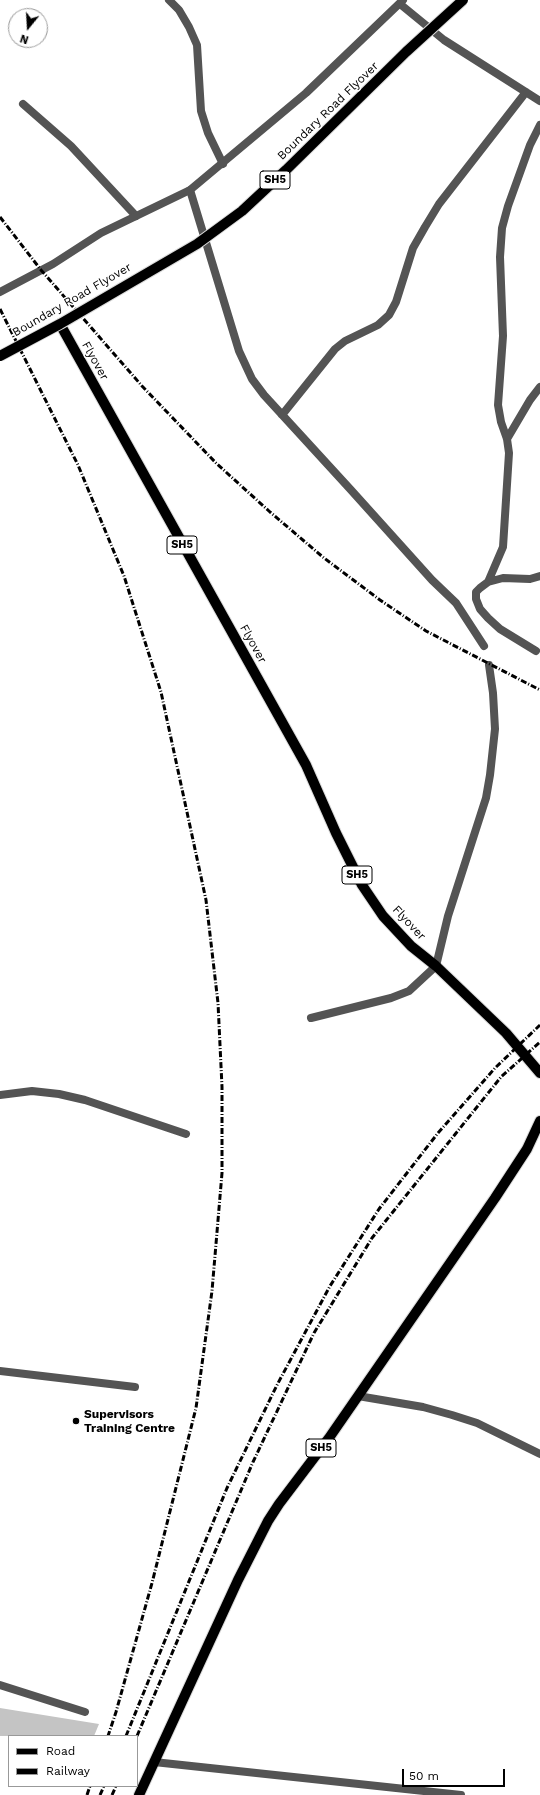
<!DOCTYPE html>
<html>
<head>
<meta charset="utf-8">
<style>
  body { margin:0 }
  #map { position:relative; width:540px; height:1795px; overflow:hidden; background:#fff; font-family:"Work Sans",sans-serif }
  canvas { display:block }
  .legend { position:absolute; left:8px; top:1735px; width:130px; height:52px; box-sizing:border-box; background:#fff; border:1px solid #999; margin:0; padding:5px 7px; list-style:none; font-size:12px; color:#000 }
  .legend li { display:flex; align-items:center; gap:8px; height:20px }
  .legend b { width:20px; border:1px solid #999 }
  .north { position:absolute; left:8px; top:8px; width:40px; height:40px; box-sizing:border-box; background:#fff; border:1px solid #999; border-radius:50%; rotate:198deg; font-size:11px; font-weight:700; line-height:16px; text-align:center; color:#000 }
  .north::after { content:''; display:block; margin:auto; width:14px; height:18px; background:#000; clip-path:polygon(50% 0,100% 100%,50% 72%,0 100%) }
  .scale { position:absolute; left:402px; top:1769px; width:103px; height:18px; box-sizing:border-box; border:2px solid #000; border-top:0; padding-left:5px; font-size:12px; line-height:14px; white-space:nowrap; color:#000; -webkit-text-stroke:3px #fff; paint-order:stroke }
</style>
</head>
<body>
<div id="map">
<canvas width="540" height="1795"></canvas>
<ul class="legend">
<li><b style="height:5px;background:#000"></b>Road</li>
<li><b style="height:5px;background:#000"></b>Railway</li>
</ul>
<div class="north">N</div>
<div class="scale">50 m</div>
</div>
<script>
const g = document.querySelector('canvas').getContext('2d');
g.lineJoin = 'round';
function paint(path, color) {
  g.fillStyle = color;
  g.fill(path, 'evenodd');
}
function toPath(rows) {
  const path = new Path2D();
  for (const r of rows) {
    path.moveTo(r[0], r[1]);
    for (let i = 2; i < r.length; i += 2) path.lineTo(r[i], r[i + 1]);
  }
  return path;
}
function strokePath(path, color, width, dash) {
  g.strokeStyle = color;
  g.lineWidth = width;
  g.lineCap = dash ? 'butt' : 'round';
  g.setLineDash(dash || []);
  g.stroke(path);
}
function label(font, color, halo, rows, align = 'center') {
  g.font = font + ' "Work Sans",sans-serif';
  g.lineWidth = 3;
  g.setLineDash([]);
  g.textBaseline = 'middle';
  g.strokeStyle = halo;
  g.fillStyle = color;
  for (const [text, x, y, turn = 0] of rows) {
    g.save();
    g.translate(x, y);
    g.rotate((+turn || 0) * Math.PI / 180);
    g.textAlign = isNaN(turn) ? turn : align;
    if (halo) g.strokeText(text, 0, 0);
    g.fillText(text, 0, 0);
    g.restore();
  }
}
const building = toPath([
  [0,1708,99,1724,94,1736,0,1736]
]);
const service = toPath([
  [0,1095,32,1091,59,1094,85,1100,186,1134],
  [0,1371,135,1387],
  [358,1396,423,1407,452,1415,477,1423,540,1454],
  [0,1685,85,1712]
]);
const minor = toPath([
  [169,0,179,10,189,27,197,45,201,111,208,133,223,164],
  [400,4,444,40,540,101],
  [23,104,71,146,136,216],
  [190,190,239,351,252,379,264,395,351,490,432,580,456,603,484,646],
  [282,415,335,349,345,341,378,325,389,315,396,302,413,248,425,227,439,204,526,92],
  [507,439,530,400,540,387],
  [488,582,503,547,509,453,507,439,501,422,498,405,503,336,500,257,502,228,508,206,530,145,540,125],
  [536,651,500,629,488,618,480,609,476,599,476,592,480,588,488,582,503,578,530,579,540,576],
  [311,1018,391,998,409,991,436,966,448,916,486,798,490,775,495,729,493,693,489,665],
  [154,1762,461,1795]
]);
const tertiary = toPath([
  [0,292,53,264,101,233,190,190,306,93,403,0]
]);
const primary = toPath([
  [60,324,306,765,336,833,362,885,383,916,411,946,436,966,506,1033,540,1073],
  [139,1795,238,1580,268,1521,279,1504,329,1438,495,1198,527,1149,540,1121]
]);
const rail = toPath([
  [0,217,41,270,142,386,216,463,270,512,324,558,380,600,426,631,540,690],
  [0,309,78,465,124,576,161,692,206,900,218,1003,222,1087,222,1173,212,1291,196,1408,152,1583,116,1712,108,1736],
  [126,1736,227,1488,277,1385,330,1286,379,1209,438,1133,495,1068,540,1025],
  [137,1736,253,1462,314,1333,372,1238,501,1077,540,1042],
  [87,1795,90,1786],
  [100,1795,104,1786],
  [112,1795,116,1786]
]);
const primaryBridge = toPath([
  [0,356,60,324,197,244,242,211,286,170,406,52,463,0]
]);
const markers = [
  [76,1421,4,"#000"]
];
const shields = [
  [275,180,30],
  [182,545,30],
  [357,875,30],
  [321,1448,30]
];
const shieldNames = [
  ["SH5",275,180],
  ["SH5",182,545],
  ["SH5",357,875],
  ["SH5",321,1448]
];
const streetNames = [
  ["Boundary Road Flyover",328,111,-44],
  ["Boundary Road Flyover",72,300,-30],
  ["Flyover",95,361,61],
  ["Flyover",253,644,61],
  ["Flyover",409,923,47]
];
const poiNames = [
  ["Supervisors",84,1414],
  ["Training Centre",84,1428]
];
paint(building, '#c4c4c4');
strokePath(primary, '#dbdbdb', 12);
strokePath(service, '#545454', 8);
strokePath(minor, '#545454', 8);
strokePath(tertiary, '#545454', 8);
strokePath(primary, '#000', 10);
strokePath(rail, '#000', 3, [6, 2, 1, 2]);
strokePath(primaryBridge, '#dbdbdb', 12, []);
strokePath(primaryBridge, '#000', 10);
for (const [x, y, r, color] of markers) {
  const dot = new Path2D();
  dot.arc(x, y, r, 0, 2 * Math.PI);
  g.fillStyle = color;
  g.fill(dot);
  strokePath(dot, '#fff', 1.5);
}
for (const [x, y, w] of shields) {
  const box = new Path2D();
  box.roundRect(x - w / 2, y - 9, w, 18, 3);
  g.fillStyle = '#fff';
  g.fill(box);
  strokePath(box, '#000', 1);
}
label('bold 11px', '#000', null, shieldNames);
label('12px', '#000', '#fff', streetNames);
label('bold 12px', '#000', '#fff', poiNames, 'left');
</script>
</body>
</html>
